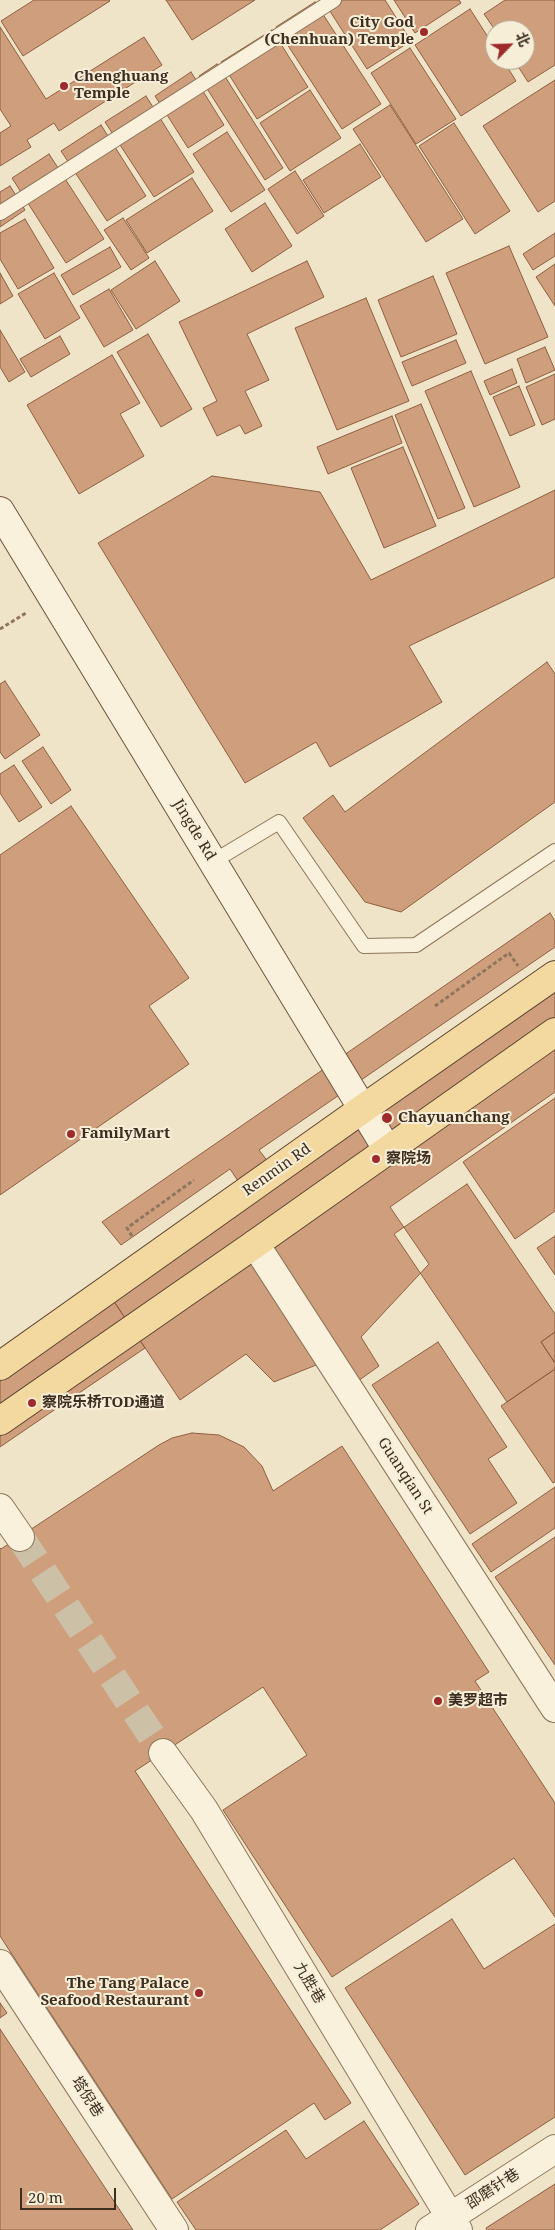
<!DOCTYPE html>
<html>
<head>
<meta charset="utf-8">
<style>
  body { margin:0 }
  #map { position:relative; width:555px; height:2230px; overflow:hidden; background:#f0e4c8; font-family:"Noto Serif","Noto Sans SC",serif }
  canvas { display:block }
  .north { position:absolute; left:485px; top:20px; width:50px; height:50px; box-sizing:border-box; background:#f7eed8; border:1px solid #ada18e; border-radius:50%; rotate:66deg; font-size:14px; font-weight:700; line-height:20px; text-align:center; color:#3d2e20 }
  .north::after { content:''; display:block; margin:auto; width:18px; height:22px; background:#9e2a2b; clip-path:polygon(50% 0,100% 100%,50% 72%,0 100%) }
  .scale { position:absolute; left:20px; top:2188px; width:96px; height:22px; box-sizing:border-box; border:2px solid #3d2e20; border-top:0; padding-left:6px; font-size:15px; line-height:18px; white-space:nowrap; color:#3d2e20; -webkit-text-stroke:4px #f7eed8; paint-order:stroke }
</style>
</head>
<body>
<div id="map">
<canvas width="555" height="2230"></canvas>
<div class="north">北</div>
<div class="scale">20 m</div>
</div>
<script>
const g = document.querySelector('canvas').getContext('2d');
g.lineJoin = 'round';
function paint(path, color) {
  g.fillStyle = color;
  g.fill(path, 'evenodd');
}
function toPath(rows) {
  const path = new Path2D();
  for (const r of rows) {
    path.moveTo(r[0], r[1]);
    for (let i = 2; i < r.length; i += 2) path.lineTo(r[i], r[i + 1]);
  }
  return path;
}
function strokePath(path, color, width, dash) {
  g.strokeStyle = color;
  g.lineWidth = width;
  g.lineCap = dash ? 'butt' : 'round';
  g.setLineDash(dash || []);
  g.stroke(path);
}
function label(font, color, halo, rows, align = 'center') {
  g.font = font + ' "Noto Serif","Noto Sans SC",serif';
  g.lineWidth = 4;
  g.setLineDash([]);
  g.textBaseline = 'middle';
  g.strokeStyle = halo;
  g.fillStyle = color;
  for (const [text, x, y, turn = 0] of rows) {
    g.save();
    g.translate(x, y);
    g.rotate((+turn || 0) * Math.PI / 180);
    g.textAlign = isNaN(turn) ? turn : align;
    if (halo) g.strokeText(text, 0, 0);
    g.fillText(text, 0, 0);
    g.restore();
  }
}
const building = toPath([
  [34,0,109,0,110,1,23,56,1,21,34,0],
  [166,0,255,0,192,40,166,0],
  [334,0,385,0,411,41,367,69,326,5,334,0],
  [394,0,459,0,461,3,415,33,394,0],
  [505,0,555,0,555,65,528,82,514,60,525,60,525,30,495,30,484,14,505,0],
  [315,2,381,104,342,129,276,27,315,2],
  [470,9,495,48,495,60,503,60,516,81,461,116,415,45,470,9],
  [0,27,46,99,144,37,162,65,59,131,54,123,27,140,31,147,0,166,0,133,11,126,0,109,0,27],
  [272,30,308,87,257,119,221,62,272,30],
  [410,48,456,119,416,144,371,73,410,48],
  [217,64,283,168,265,180,199,76,217,64],
  [191,72,224,125,188,148,155,96,191,72],
  [555,80,555,201,538,212,483,126,555,80],
  [310,90,341,138,290,171,260,123,310,90],
  [146,96,194,172,154,197,105,122,146,96],
  [390,105,463,219,426,242,353,129,390,105],
  [454,123,510,211,475,234,419,146,454,123],
  [101,125,146,196,107,221,61,151,101,125],
  [227,132,265,190,231,212,193,154,227,132],
  [360,144,381,177,324,213,303,180,360,144],
  [49,154,104,239,66,263,12,178,49,154],
  [295,171,324,216,297,234,268,189,295,171],
  [192,178,213,211,147,253,126,220,192,178],
  [10,186,25,210,0,227,0,192,10,186],
  [265,203,292,246,252,272,225,229,265,203],
  [123,218,149,258,131,270,104,230,123,218],
  [25,219,54,268,18,289,0,259,0,233,25,219],
  [555,233,555,256,533,270,523,254,555,233],
  [509,246,548,337,485,364,446,273,509,246],
  [110,247,121,267,73,295,61,275,110,247],
  [155,261,180,301,136,329,111,290,155,261],
  [307,261,324,297,247,334,269,380,245,391,262,426,245,434,240,425,217,436,203,408,217,401,179,322,307,261],
  [555,264,555,306,536,277,555,264],
  [0,273,13,296,0,304,0,273],
  [54,273,80,318,45,339,18,294,54,273],
  [433,276,457,334,401,357,378,300,433,276],
  [109,289,133,330,104,347,80,306,109,289],
  [366,298,409,401,337,430,295,328,366,298],
  [0,330,25,372,9,382,0,367,0,330],
  [148,334,192,409,161,427,117,352,148,334],
  [60,336,70,354,31,377,20,359,60,336],
  [456,340,466,363,412,386,402,362,456,340],
  [545,347,555,370,526,383,517,359,545,347],
  [112,355,140,403,120,414,144,456,79,494,27,405,112,355],
  [512,369,517,383,490,395,484,381,512,369],
  [471,371,520,487,474,507,425,391,471,371],
  [555,374,555,419,542,425,526,387,555,374],
  [519,386,535,425,510,436,493,397,519,386],
  [421,404,465,508,438,519,395,415,421,404],
  [392,416,402,443,328,474,317,447,392,416],
  [403,447,436,526,384,548,351,468,403,447],
  [212,476,320,492,371,580,555,490,555,577,409,646,442,702,330,767,316,742,245,783,98,543,212,476],
  [547,662,555,674,555,802,401,912,365,902,303,818,333,795,345,812,547,662],
  [5,681,40,735,5,759,0,752,0,684,5,681],
  [43,747,71,790,51,804,22,761,43,747],
  [14,765,42,807,19,822,0,793,0,774,14,765],
  [71,806,189,978,149,1006,189,1064,0,1195,0,855,71,806],
  [550,913,555,921,555,947,259,1150,276,1172,555,980,555,1092,390,1207,429,1264,361,1337,379,1366,351,1386,331,1359,274,1382,246,1354,180,1400,105,1288,246,1193,230,1169,121,1245,102,1222,550,913],
  [555,1098,555,1211,515,1239,463,1162,555,1098],
  [467,1184,555,1314,555,1332,541,1342,555,1363,555,1369,507,1402,394,1234,467,1184],
  [555,1236,555,1275,537,1248,555,1236],
  [105,1288,145,1348,0,1447,0,1359,105,1288],
  [555,1332,555,1363,541,1342,555,1332],
  [438,1342,507,1447,488,1459,517,1503,470,1534,372,1385,438,1342],
  [555,1369,555,1482,553,1483,501,1406,555,1369],
  [192,1433,219,1435,244,1447,262,1466,273,1491,342,1446,489,1672,475,1681,555,1803,555,1917,514,1858,332,1977,223,1810,307,1755,263,1687,135,1771,351,2103,325,2120,314,2103,172,2199,0,1936,0,1548,1,1549,159,1445,172,1438,192,1433],
  [555,1487,555,1528,491,1572,472,1544,555,1487],
  [555,1537,555,1665,495,1577,555,1537],
  [452,1919,484,1969,555,1924,555,2117,465,2175,345,1988,452,1919],
  [0,2003,7,2013,0,2018,0,2003],
  [0,2029,133,2230,0,2230,0,2029],
  [364,2121,419,2204,380,2230,196,2230,177,2202,286,2130,306,2159,364,2121],
  [555,2184,555,2230,487,2230,486,2228,555,2184]
]);
const streetTunnel = toPath([
  [20,1537,163,1753]
]);
const path = toPath([
  [0,629,26,613],
  [435,1006,509,953,518,966],
  [132,1236,127,1228,194,1180]
]);
const lane = toPath([
  [0,213,334,0],
  [214,861,279,822,364,946,416,945,555,851]
]);
const street = toPath([
  [255,1244,555,1708],
  [0,1508,20,1537],
  [163,1753,204,1810,458,2230],
  [0,1964,174,2230],
  [430,2230,555,2149]
]);
const secondary = toPath([
  [0,511,387,1149]
]);
const primary = toPath([
  [0,1366,364,1108,555,975],
  [0,1421,255,1244,555,1032]
]);
const markers = [
  [424,32,5,"#9e2a2b"],
  [64,86,5,"#9e2a2b"],
  [387,1118,6,"#9e2a2b"],
  [71,1134,5,"#9e2a2b"],
  [376,1159,5,"#9e2a2b"],
  [32,1403,5,"#9e2a2b"],
  [438,1701,5,"#9e2a2b"],
  [199,1993,5,"#9e2a2b"]
];
const poiNames = [
  ["City God",414,23,"right"],
  ["(Chenhuan) Temple",414,40,"right"],
  ["Chenghuang",74,77],
  ["Temple",74,94],
  ["Chayuanchang",398,1118],
  ["FamilyMart",81,1134],
  ["察院场",386,1159],
  ["察院乐桥TOD通道",42,1403],
  ["美罗超市",448,1701],
  ["The Tang Palace",189,1984,"right"],
  ["Seafood Restaurant",189,2001,"right"]
];
const streetNames = [
  ["Jingde Rd",194,830,59],
  ["Renmin Rd",277,1170,-35],
  ["Guanqian St",405,1476,57],
  ["九胜巷",309,1983,59],
  ["塔倪巷",87,2097,57],
  ["邵磨针巷",493,2189,-33]
];
paint(building, '#cf9f7d');
strokePath(building, '#8d5f41', 1);
strokePath(streetTunnel, '#ccc0a6', 28, [28, 14]);
strokePath(lane, '#8d765c', 16);
strokePath(street, '#8d765c', 30);
strokePath(secondary, '#6f573f', 30);
strokePath(primary, '#5b4430', 30);
strokePath(path, '#8d765c', 3, [4, 2.5]);
strokePath(lane, '#faf1dc', 14);
strokePath(street, '#faf1dc', 28);
strokePath(secondary, '#faf1dc', 28);
strokePath(primary, '#f3d9a0', 28);
for (const [x, y, r, color] of markers) {
  const dot = new Path2D();
  dot.arc(x, y, r, 0, 2 * Math.PI);
  g.fillStyle = color;
  g.fill(dot);
  strokePath(dot, '#f7eed8', 2);
}
label('bold 15px', '#3d2e20', '#f7eed8', poiNames, 'left');
label('15px', '#3d2e20', '#f7eed8', streetNames);
</script>
</body>
</html>
